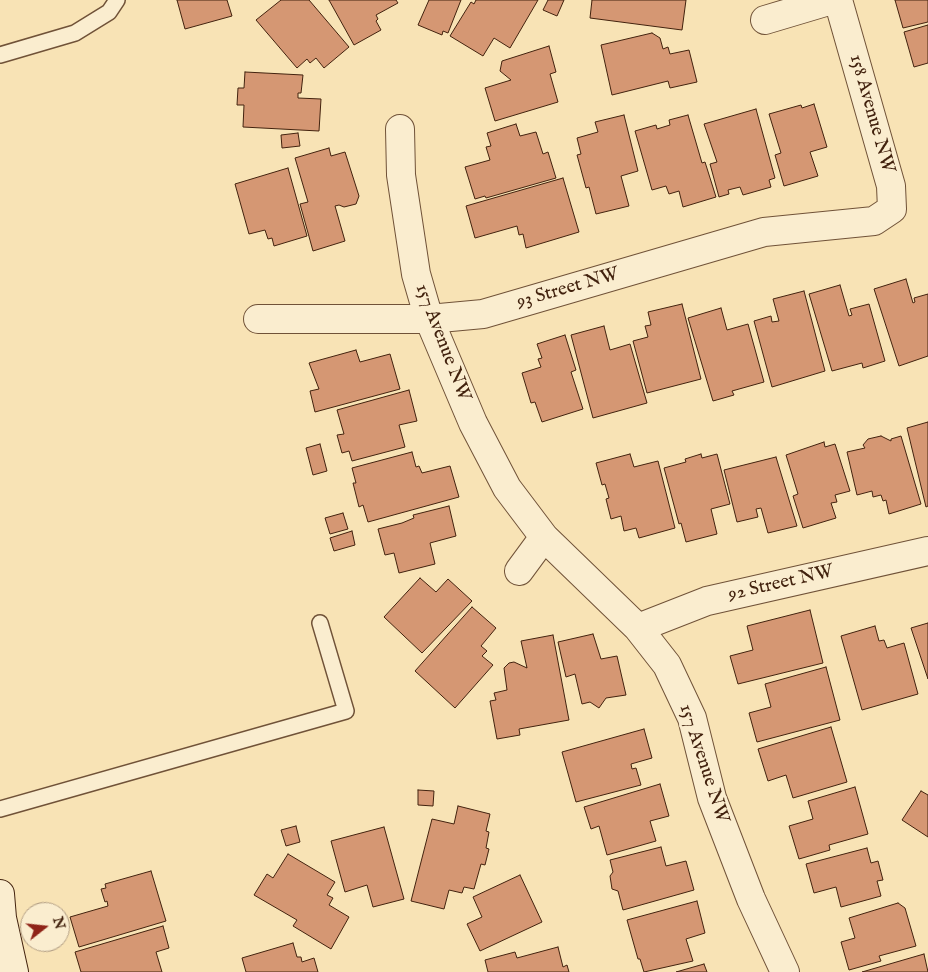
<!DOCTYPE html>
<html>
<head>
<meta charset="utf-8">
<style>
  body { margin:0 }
  #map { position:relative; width:928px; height:972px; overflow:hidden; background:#f8e3b5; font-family:"IM FELL English",serif }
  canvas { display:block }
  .north { position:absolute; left:20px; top:902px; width:50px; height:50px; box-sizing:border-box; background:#faedcf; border:1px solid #b09c82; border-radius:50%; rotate:74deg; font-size:14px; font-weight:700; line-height:20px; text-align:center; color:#42220e }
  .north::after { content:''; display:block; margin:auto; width:18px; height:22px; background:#8f2418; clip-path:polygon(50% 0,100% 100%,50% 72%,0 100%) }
</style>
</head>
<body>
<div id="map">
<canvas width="928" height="972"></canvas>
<div class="north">N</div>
</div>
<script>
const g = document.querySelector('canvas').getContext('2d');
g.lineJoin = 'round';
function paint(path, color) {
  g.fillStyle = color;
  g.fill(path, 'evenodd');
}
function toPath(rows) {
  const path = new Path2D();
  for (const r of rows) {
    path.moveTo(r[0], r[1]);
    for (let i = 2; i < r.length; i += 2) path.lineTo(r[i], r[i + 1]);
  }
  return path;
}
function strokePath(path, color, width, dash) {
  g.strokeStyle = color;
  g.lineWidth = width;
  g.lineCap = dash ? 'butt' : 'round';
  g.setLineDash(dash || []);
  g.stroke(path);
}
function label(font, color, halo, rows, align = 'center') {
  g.font = font + ' "IM FELL English",serif';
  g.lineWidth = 5;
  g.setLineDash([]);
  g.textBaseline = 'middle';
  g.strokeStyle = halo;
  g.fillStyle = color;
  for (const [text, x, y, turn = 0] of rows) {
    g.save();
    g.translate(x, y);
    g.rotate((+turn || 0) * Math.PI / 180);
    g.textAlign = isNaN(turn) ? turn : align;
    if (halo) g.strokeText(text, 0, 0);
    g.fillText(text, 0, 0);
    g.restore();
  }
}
const building = toPath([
  [177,0,227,0,232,16,185,29,177,0],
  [281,0,309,0,349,47,324,68,316,58,310,63,307,59,297,68,256,20,281,0],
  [329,0,396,0,398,3,376,15,378,19,376,21,381,30,354,45,329,0],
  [429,0,461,0,448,33,443,31,442,35,418,25,429,0],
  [476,0,538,0,510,48,494,38,483,56,450,36,471,2,474,4,476,0],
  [548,0,564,0,557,16,543,10,548,0],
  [592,0,686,0,682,30,590,18,592,0],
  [895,0,928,0,928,22,903,28,895,0],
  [928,25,928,63,914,67,904,32,928,25],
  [652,33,660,38,663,49,668,47,670,54,689,50,697,82,670,88,668,81,612,95,601,45,652,33],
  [549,46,556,72,550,74,558,102,495,121,485,88,511,80,500,71,502,61,549,46],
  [245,72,303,75,301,93,298,93,298,98,321,99,319,131,243,127,244,105,237,105,238,88,244,88,245,72],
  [814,104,827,147,810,152,818,176,784,186,775,155,781,153,769,114,801,105,802,108,814,104],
  [756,109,775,178,769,180,771,187,743,195,740,187,728,190,729,194,719,197,710,164,717,162,704,124,756,109],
  [624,115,638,171,621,176,629,206,596,214,589,187,586,188,577,155,581,154,577,138,598,132,595,122,624,115],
  [688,115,702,163,705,162,716,197,683,207,679,191,669,194,666,186,652,190,635,131,656,125,657,129,670,125,669,120,688,115],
  [516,124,520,136,536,132,543,154,548,152,556,178,486,198,485,196,475,199,465,167,490,160,486,147,491,146,487,133,516,124],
  [298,133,300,146,282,148,281,135,298,133],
  [329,148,331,156,345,152,359,196,356,204,344,207,339,205,335,206,345,241,313,251,300,204,308,202,295,158,329,148],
  [288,168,307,236,274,246,272,238,268,239,265,230,249,234,235,184,288,168],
  [563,178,579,232,526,248,523,234,519,235,517,226,475,238,466,206,563,178],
  [906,279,913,303,915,302,914,298,928,294,928,356,899,366,874,289,906,279],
  [840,285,849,316,852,315,850,309,869,304,885,361,863,368,862,363,832,371,809,294,840,285],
  [804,291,825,371,772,387,754,321,771,316,772,322,779,321,773,299,804,291],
  [682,304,701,379,647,393,633,341,648,337,645,326,651,325,648,312,682,304],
  [721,308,727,330,748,324,764,382,732,391,734,395,713,401,688,318,721,308],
  [604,326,610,350,630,344,647,403,593,418,571,335,604,326],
  [565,335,576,370,571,372,583,409,542,422,535,402,531,403,522,373,541,367,538,359,542,358,537,344,565,335],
  [356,350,360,362,390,354,400,389,315,412,310,391,319,389,309,363,356,350],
  [409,390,417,421,399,425,405,447,352,461,349,451,342,453,337,435,344,434,337,410,409,390],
  [928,422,928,506,926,507,907,428,928,422],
  [881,436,891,441,891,439,901,436,921,504,889,514,886,500,883,501,881,495,873,497,872,491,857,495,847,452,865,448,863,445,868,439,881,436],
  [824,442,825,447,835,444,850,491,835,495,837,502,831,503,836,518,803,528,793,496,798,494,786,455,824,442],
  [320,444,327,471,313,475,306,448,320,444],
  [412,452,416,467,419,466,422,473,450,466,459,497,368,522,363,505,359,507,353,483,356,483,352,468,412,452],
  [630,454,634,467,658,461,675,528,639,538,636,528,624,531,621,516,611,519,606,499,609,498,605,484,602,485,596,463,630,454],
  [701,454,702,458,717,454,730,504,711,509,717,534,686,542,681,523,679,524,664,468,686,462,685,459,701,454],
  [776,457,797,526,768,533,761,508,756,509,758,517,737,522,724,470,776,457],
  [449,506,456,536,430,543,435,564,399,573,394,553,385,555,378,529,402,523,414,518,413,515,449,506],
  [343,513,348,529,330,534,325,518,343,513],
  [352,531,355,545,334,551,330,538,352,531],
  [420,578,436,592,448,579,472,601,422,653,384,617,420,578],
  [472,607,496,628,481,646,487,651,482,656,493,665,455,708,415,671,472,607],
  [810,610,823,663,738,684,730,656,753,650,747,626,810,610],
  [928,623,928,679,911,628,928,623],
  [875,626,879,641,884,640,887,648,904,643,918,694,862,710,841,636,875,626],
  [593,634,601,659,617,656,626,695,606,698,599,708,590,702,582,704,575,674,566,677,558,642,593,634],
  [553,635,569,720,519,729,520,735,497,739,490,701,496,700,494,693,507,690,504,668,509,663,514,662,527,668,521,641,553,635],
  [826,667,840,720,757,742,749,713,771,707,765,684,826,667],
  [831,727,847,782,793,798,786,775,768,781,758,749,831,727],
  [644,729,652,758,631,764,632,769,636,768,641,785,576,802,562,752,644,729],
  [660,784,669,816,650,821,656,841,607,855,599,826,591,829,584,807,660,784],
  [855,787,868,834,829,845,830,850,799,859,789,826,813,819,808,801,855,787],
  [418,790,434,791,433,806,418,805,418,790],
  [921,791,928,795,928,837,902,820,921,791],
  [458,806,490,814,486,831,489,832,486,848,489,849,485,865,481,864,474,889,464,887,462,893,449,890,444,909,411,901,432,819,454,824,458,806],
  [296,826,300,842,286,846,281,830,296,826],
  [384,827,404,899,373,907,367,885,345,892,331,841,384,827],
  [661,847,666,866,686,861,694,890,623,910,618,891,612,889,610,876,613,872,610,860,661,847],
  [867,848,871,863,878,861,883,880,877,881,881,896,841,907,836,887,814,893,806,864,867,848],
  [288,854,335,882,327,895,333,898,329,905,349,917,331,949,293,926,297,920,254,895,267,874,273,878,288,854],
  [151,871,166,921,79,947,70,917,108,906,107,901,105,902,101,889,106,888,105,884,151,871],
  [520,875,542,922,480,951,467,924,482,917,473,897,520,875],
  [697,901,705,933,686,939,693,961,644,972,640,959,638,959,627,920,697,901],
  [898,903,905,908,916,946,879,956,881,961,849,970,841,942,855,938,849,918,898,903],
  [163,926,169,948,156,952,162,972,81,972,75,952,163,926],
  [293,943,297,957,301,957,302,962,314,958,318,972,246,972,242,958,293,943],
  [558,947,563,967,567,965,569,972,488,972,485,960,515,952,517,958,558,947],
  [924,954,928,972,862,972,924,954],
  [704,964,707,972,676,972,704,964]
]);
const lane = toPath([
  [0,55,75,33,109,12,117,0],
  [0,809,346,711,320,623]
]);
const street = toPath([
  [765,20,832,0],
  [400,129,401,175,416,274,429,319,473,423,507,488,544,537,638,628,667,665,692,718,712,798,751,899,785,972],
  [258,319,429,319,483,314,764,232,874,221,892,209,891,186,838,0],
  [519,571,544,537],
  [638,628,707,601,928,551]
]);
const secondary = toPath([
  [0,894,2,918,14,972]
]);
const streetNames = [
  ["158 Avenue NW",871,114,74],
  ["93 Street NW",568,289,-16],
  ["157 Avenue NW",442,343,69],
  ["92 Street NW",781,584,-13],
  ["157 Avenue NW",703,764,72]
];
paint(building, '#d59773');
strokePath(building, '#42220e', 1);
strokePath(lane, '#705238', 18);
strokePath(street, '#705238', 30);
strokePath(secondary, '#42220e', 30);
strokePath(lane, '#faedcf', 15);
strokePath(street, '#faedcf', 28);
strokePath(secondary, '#faedcf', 28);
label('19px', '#42220e', '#faedcf', streetNames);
</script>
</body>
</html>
